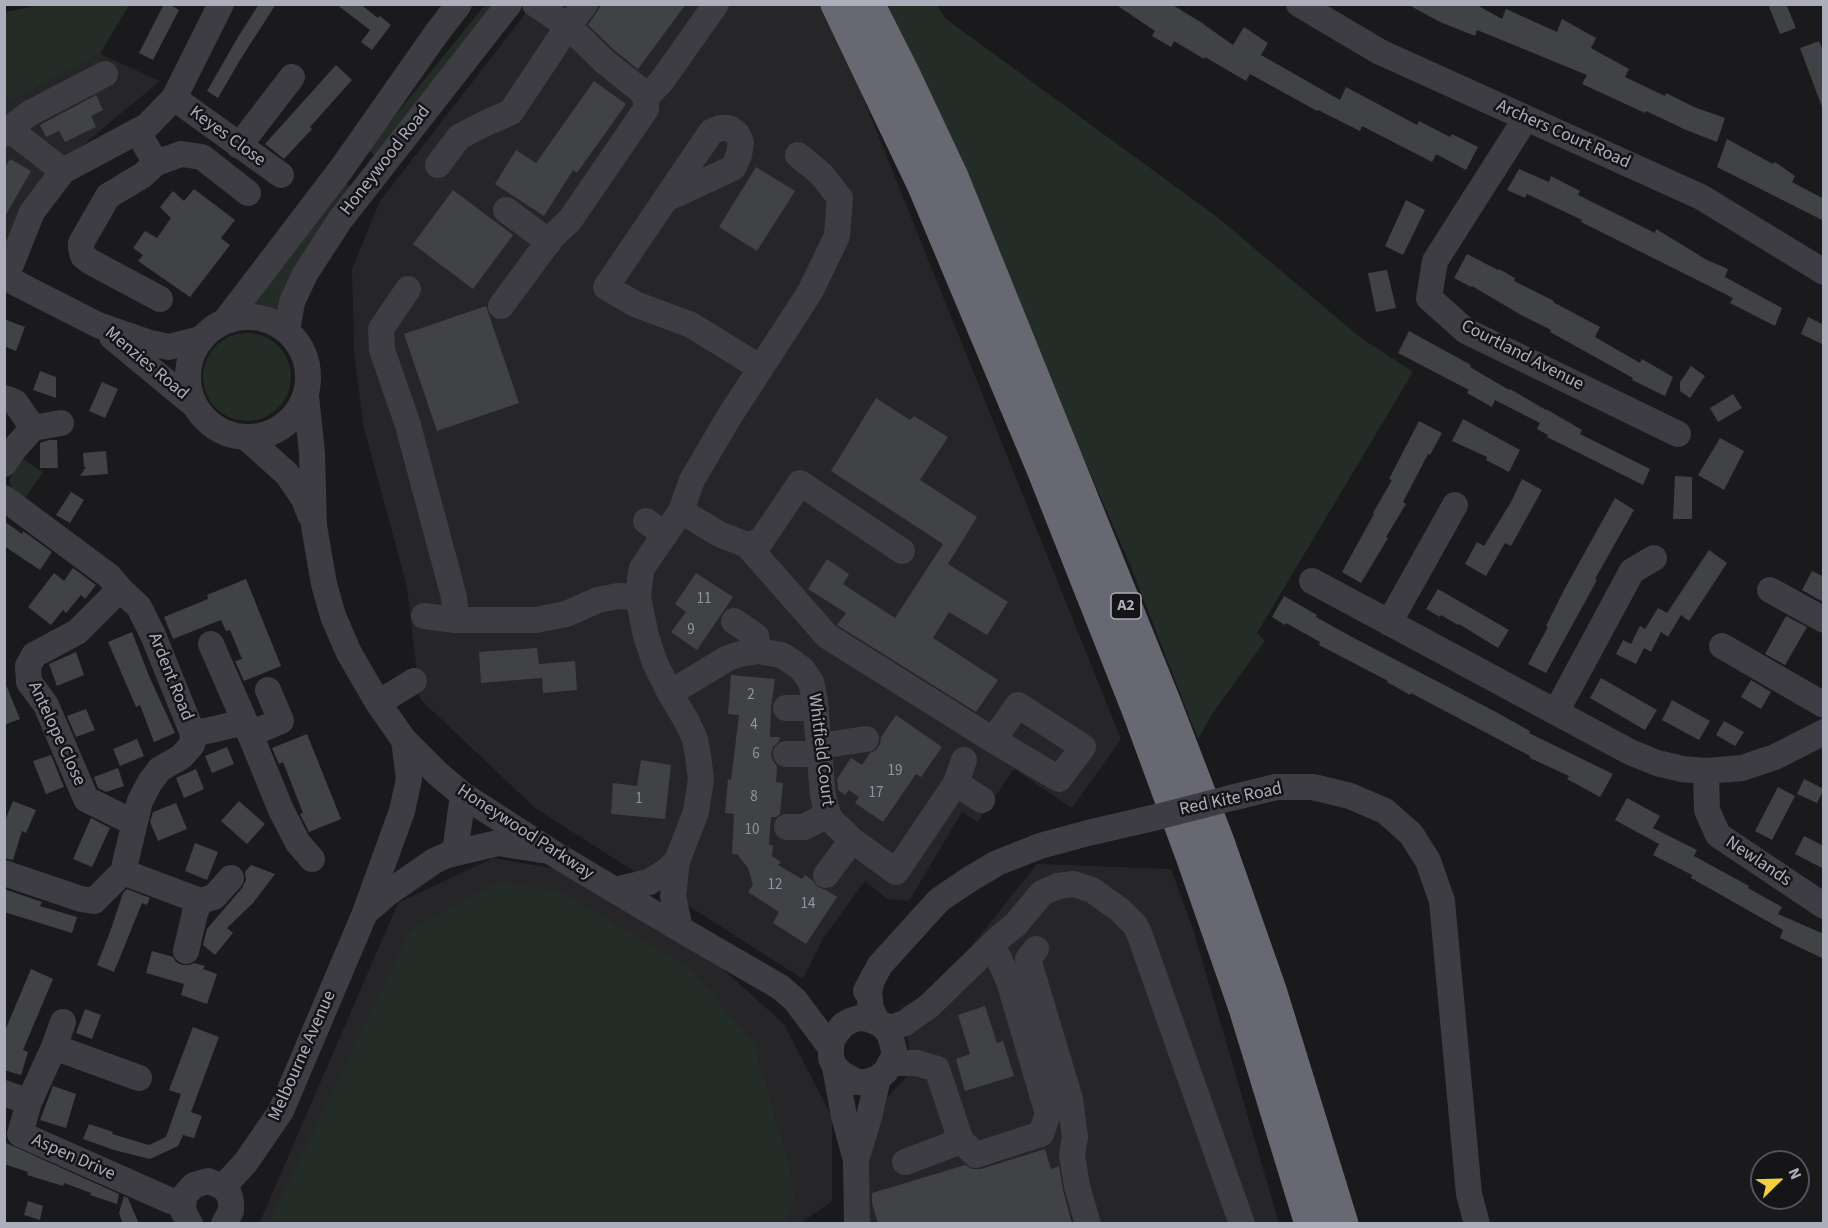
<!DOCTYPE html>
<html>
<head>
<meta charset="utf-8">
<style>
  body { margin:0 }
  #map { position:relative; width:1828px; height:1228px; overflow:hidden; background:#1a1a1c; font-family:"Source Sans 3",sans-serif }
  canvas { display:block }
  .frame { position:absolute; inset:0; border:6px solid #acafbb; pointer-events:none }
  .north { position:absolute; left:1750px; top:1150px; width:60px; height:60px; box-sizing:border-box; background:#151517; border:2px solid #515359; border-radius:50%; rotate:67deg; font-size:16px; font-weight:700; line-height:24px; text-align:center; color:#acafbb }
  .north::after { content:''; display:block; margin:auto; width:21px; height:27px; background:#f2cf3c; clip-path:polygon(50% 0,100% 100%,50% 72%,0 100%) }
</style>
</head>
<body>
<div id="map">
<canvas width="1828" height="1228"></canvas>
<div class="frame"></div>
<div class="north">N</div>
</div>
<script>
const g = document.querySelector('canvas').getContext('2d');
g.lineJoin = 'round';
function paint(path, color) {
  g.fillStyle = color;
  g.fill(path, 'evenodd');
}
function toPath(rows) {
  const path = new Path2D();
  for (const r of rows) {
    if (r.length === 3) {
      path.moveTo(r[0] + r[2], r[1]);
      path.arc(r[0], r[1], r[2], 0, 2 * Math.PI);
      continue;
    }
    path.moveTo(r[0], r[1]);
    for (let i = 2; i < r.length; i += 2) path.lineTo(r[i], r[i + 1]);
  }
  return path;
}
function strokePath(path, color, width, dash) {
  g.strokeStyle = color;
  g.lineWidth = width;
  g.lineCap = dash ? 'butt' : 'round';
  g.setLineDash(dash || []);
  g.stroke(path);
}
function label(font, color, halo, rows, align = 'center') {
  g.font = font + ' "Source Sans 3",sans-serif';
  g.lineWidth = 5;
  g.setLineDash([]);
  g.textBaseline = 'middle';
  g.strokeStyle = halo;
  g.fillStyle = color;
  for (const [text, x, y, turn = 0] of rows) {
    g.save();
    g.translate(x, y);
    g.rotate((+turn || 0) * Math.PI / 180);
    g.textAlign = isNaN(turn) ? turn : align;
    if (halo) g.strokeText(text, 0, 0);
    g.fillText(text, 0, 0);
    g.restore();
  }
}
const built = toPath([
  [532,5,822,5,831,18,1121,739,1072,808,1014,769,978,822,962,812,909,901,887,899,865,881,824,937,803,979,535,808,420,699,407,587,363,424,354,351,352,269,380,201],
  [100,54,160,81,48,174,5,254,5,95,11,101],
  [493,858,562,870,708,956,784,1024,832,1117,832,1201,801,1223,259,1224,398,903],
  [1037,864,1171,869,1193,929,1279,1223,857,1224,878,1107,913,1070,902,1007,933,994]
]);
const green = toPath([
  [41,5,129,5,100,54,11,101,5,95,5,12],
  [485,5,498,5,376,157,368,149],
  [884,5,937,5,946,19,1217,217,1361,338,1413,372,1257,633,1265,641,1214,711,1198,739,1131,567,909,56],
  [344,183,354,188,282,322,267,316,248,312],
  [247,377,44],
  [21,458,43,472,25,498,12,488,9,481],
  [497,882,561,892,688,967,754,1043,792,1176,794,1202,784,1223,269,1223,411,930]
]);
const building = toPath([
  [164,4,169,4,179,10,153,60,139,53],
  [259,4,276,4,240,60,218,98,207,91,238,37],
  [336,4,360,4,378,18,380,16,391,25,372,50,361,42,370,30],
  [602,4,686,4,638,69,615,51,588,25],
  [1115,4,1171,4,1202,23,1233,45,1244,27,1268,43,1261,55,1340,100,1346,87,1417,125,1419,121,1450,137,1452,134,1478,147,1466,170,1436,154,1432,162,1362,126,1360,131,1318,110,1317,111,1250,74,1246,81,1205,57,1204,59,1174,41,1171,47,1152,36,1155,31],
  [1407,4,1475,4,1502,19,1506,9,1557,32,1562,19,1596,38,1591,48,1629,69,1625,77,1665,96,1666,93,1694,107,1725,118,1717,142,1686,130,1646,111,1645,113,1582,84,1587,75,1477,30,1475,36,1440,22],
  [1768,4,1786,4,1796,28,1780,34],
  [1819,41,1824,53,1824,106,1822,107,1800,48],
  [336,65,352,80,310,127,312,129,284,159,265,144],
  [594,81,626,104,577,173,573,170,544,216,495,184,516,150,536,163],
  [96,95,103,110,91,116,96,127,65,142,59,131,46,137,40,125],
  [1727,139,1773,164,1775,162,1795,176,1792,182,1824,199,1824,221,1717,167],
  [10,159,31,171,4,218,4,169],
  [756,167,795,191,757,251,719,227],
  [1519,169,1549,182,1551,176,1580,191,1578,195,1655,233,1656,229,1707,260,1728,269,1725,277,1782,308,1775,326,1730,303,1733,298,1581,222,1582,220,1527,194,1525,198,1507,190],
  [194,189,235,220,221,238,230,245,190,297,138,261,143,255,133,248,145,231,157,238,171,218,160,207,173,191,184,201],
  [453,190,513,235,473,289,413,244],
  [1406,200,1425,210,1403,255,1385,246],
  [1467,254,1498,270,1499,269,1515,278,1514,281,1554,301,1553,302,1600,327,1595,337,1640,363,1642,359,1673,377,1665,396,1632,380,1633,378,1550,332,1551,330,1521,315,1472,286,1471,287,1454,278],
  [1387,270,1396,308,1376,312,1368,273],
  [486,306,519,403,437,431,404,334],
  [1808,317,1824,325,1824,345,1801,334],
  [4,319,25,327,16,351,4,346],
  [1409,331,1471,365,1470,367,1509,390,1510,389,1546,410,1546,409,1582,430,1580,434,1650,469,1643,485,1547,437,1548,435,1537,429,1540,423,1495,400,1492,407,1467,393,1469,390,1398,353],
  [1691,366,1705,376,1690,398,1680,391,1680,382],
  [40,371,56,377,56,398,33,390],
  [102,382,118,389,105,418,89,411],
  [1733,394,1742,408,1718,422,1710,408],
  [876,398,910,420,914,416,948,437,920,480,977,517,948,564,1008,602,987,635,949,612,933,638,998,680,976,712,837,625,846,613,808,589,827,559,849,574,843,584,895,618,943,544,831,471],
  [1463,419,1520,450,1509,472,1486,460,1487,457,1452,441],
  [1419,421,1442,433,1430,455,1428,454,1403,502,1406,504,1386,537,1388,538,1361,583,1342,572,1374,514,1373,513,1392,480,1389,479],
  [1720,438,1744,451,1724,490,1698,475],
  [49,440,57,440,58,468,40,468,40,443],
  [106,451,108,474,80,476,86,467,84,467,83,453],
  [1675,476,1692,477,1692,519,1673,519],
  [1522,479,1542,490,1511,546,1505,543,1486,576,1465,564,1477,542,1484,546,1511,502],
  [71,492,84,500,70,523,56,515],
  [1615,498,1634,510,1595,579,1597,580,1546,673,1528,664,1548,627,1546,626,1564,590],
  [4,521,22,534,23,531,52,552,40,570,4,546],
  [1709,550,1727,563,1689,621,1681,615,1668,637,1661,632,1651,652,1644,648,1636,664,1616,654,1623,640,1631,644,1640,626,1645,629,1658,608,1667,613],
  [73,568,96,585,85,599,81,595,66,613,63,610,51,625,28,607,54,573,64,581],
  [1812,571,1824,577,1824,596,1821,601,1802,590],
  [696,573,733,597,697,650,671,632,686,612,675,604],
  [246,579,281,666,244,681,235,661,242,659,230,630,226,631,221,620,173,639,164,617,208,599,207,595],
  [1438,589,1509,630,1498,648,1459,624,1458,625,1441,615,1440,617,1426,609],
  [1284,596,1317,615,1316,617,1352,637,1494,711,1530,731,1529,733,1613,774,1600,797,1567,779,1569,776,1530,758,1530,756,1411,693,1410,695,1387,682,1388,681,1319,645,1320,642,1286,623,1285,625,1272,617],
  [1786,616,1807,627,1785,665,1765,654],
  [132,632,149,676,175,733,154,742,140,705,136,707,108,642],
  [537,648,539,664,575,661,577,690,543,693,542,678,481,683,479,652],
  [76,652,84,675,57,686,49,664],
  [731,675,775,679,771,707,770,737,780,737,779,741,773,747,771,755,773,761,777,766,776,782,783,783,780,814,776,817,771,817,769,845,773,845,772,856,781,862,778,865,802,879,805,875,812,880,818,887,826,890,837,897,806,944,773,923,779,912,748,892,753,885,748,868,737,854,732,854,734,814,725,813,728,779,731,780,739,715,728,714],
  [1601,678,1657,710,1645,730,1590,698],
  [4,680,20,719,4,725],
  [1751,680,1771,692,1761,709,1741,697],
  [1672,700,1710,721,1699,740,1662,720],
  [86,709,95,730,76,737,67,716],
  [896,715,942,747,921,777,916,774,883,822,855,803,859,797,849,790,845,795,838,790,837,779,851,758,862,765,870,753,876,750,880,744,881,737],
  [1724,721,1744,732,1735,746,1716,735],
  [307,734,341,819,309,832,300,814,303,813,283,762,279,764,272,748],
  [137,739,144,756,120,766,113,749],
  [227,747,234,764,212,773,205,756],
  [51,755,64,787,46,794,33,761],
  [641,760,671,765,665,819,611,814,613,783,637,786],
  [118,768,124,786,106,792,98,788,94,777],
  [196,769,204,789,184,798,176,778],
  [1804,779,1824,789,1817,803,1797,794],
  [1778,787,1795,796,1772,840,1755,831],
  [1627,798,1660,816,1653,828,1697,850,1694,856,1749,886,1748,888,1782,907,1778,914,1824,934,1824,959,1780,938,1783,930,1691,878,1692,875,1653,855,1659,844,1615,820],
  [13,801,36,810,26,833,22,831,13,860,4,858,4,823],
  [239,801,265,824,247,844,221,821],
  [176,803,187,829,158,841,150,822,153,812],
  [91,818,110,828,92,867,73,859],
  [1804,836,1824,846,1824,869,1795,854],
  [195,843,218,852,207,880,185,871],
  [251,865,275,874,253,903,227,928,233,933,215,955,203,945,207,929,242,888,246,880,245,872],
  [4,889,42,902,40,906,77,917,72,933,4,912],
  [127,889,150,898,147,905,142,903,114,972,97,965,110,932,123,893],
  [152,951,173,957,176,962,182,965,190,965,194,963,205,966,203,969,217,974,207,1004,181,995,184,984,146,973],
  [31,969,53,979,23,1050,28,1052,21,1075,4,1070,4,1033],
  [985,1006,997,1043,1003,1041,1014,1076,965,1091,956,1059,970,1054,958,1015],
  [85,1009,101,1015,92,1039,76,1033],
  [193,1027,219,1037,191,1112,202,1116,194,1138,183,1135,178,1146,150,1159,114,1150,83,1139,89,1124,113,1132,112,1134,149,1145,166,1137,181,1094,169,1090],
  [53,1086,76,1094,66,1128,40,1120],
  [4,1142,119,1194,117,1204,90,1195,91,1193,64,1183,63,1186,27,1175,28,1172,4,1164],
  [1045,1149,1051,1169,1059,1166,1063,1190,1072,1224,878,1224,872,1203,872,1193,965,1165,972,1169,981,1169],
  [124,1196,128,1198,139,1224,123,1224,119,1213],
  [28,1201,43,1206,40,1220,24,1215]
]);
const minor = toPath([
  [1299,4,1380,52,1701,197,1824,272],
  [646,97,661,82,716,4],
  [174,98,281,175],
  [1526,118,1435,261,1429,298,1466,331,1678,434],
  [9,129,63,171],
  [137,131,156,163,181,154,202,157,248,193],
  [4,134,9,129,30,113,105,74],
  [239,146,292,77],
  [156,163,143,175,108,196,81,243,81,248,83,256,91,262,160,299],
  [438,165,459,137,484,124,511,112,568,26,585,4],
  [666,199,733,168,739,155,741,142,737,134,729,128,720,128,711,132,606,287,635,304,691,325,761,368],
  [506,210,549,242],
  [4,277,98,325,150,343,169,347,200,339],
  [6,277,32,212,63,171,147,126,174,98,221,4],
  [408,289,381,329,382,350,408,425,418,463,454,597,456,620],
  [501,306,552,237,570,220,646,109,646,97,640,90,605,62,568,26,535,4],
  [248,377,60],
  [226,320,342,168,436,34,459,4],
  [287,331,292,302,305,274,340,220,509,4],
  [112,337,193,404],
  [306,396,312,453,314,526,324,584,333,616,349,653,378,703,404,740,438,774,463,795,551,852,680,929,780,987,795,1000,831,1048],
  [4,398,15,402,33,428,14,449,4,464],
  [33,428,61,423],
  [247,438,287,474,304,499,310,515],
  [4,498,109,576,120,589,139,607,153,635,193,734,192,745,181,757,160,769,150,782,140,801,123,872,94,901,81,899,4,873],
  [681,511,719,534,747,545,761,541,800,483,902,551],
  [646,521,665,535],
  [747,545,827,636,993,740,1059,779,1083,747,1018,705,993,740],
  [1312,581,1630,752,1657,763,1682,769,1706,771,1742,768,1775,757,1824,732],
  [120,589,77,632,34,655,28,666,29,682,46,705,86,799,134,823],
  [1770,590,1824,620],
  [424,616,456,620,536,620,566,614,598,600,618,596,638,597],
  [734,621,756,636,758,651],
  [1389,623,1455,505],
  [211,644,245,722],
  [1722,646,1824,705],
  [670,693,728,658,740,654,758,651,781,655,791,661,802,669,811,682,815,701,823,796,828,815,833,822,852,840,896,872,956,783,964,760],
  [378,703,414,681],
  [786,708,816,708],
  [1556,712,1632,571,1654,558],
  [193,734,245,722,281,810,298,843,312,859],
  [250,734,281,721,268,690],
  [819,746,866,739],
  [786,754,819,754],
  [1706,771,1707,810,1718,835,1824,906],
  [956,783,982,800],
  [1231,798,1276,787,1313,787,1350,796,1385,811,1411,834,1428,861,1442,901,1469,1194,1477,1224],
  [787,827,804,827,828,815],
  [455,852,463,795],
  [123,872,200,901],
  [826,875,852,840],
  [615,890,649,882,664,873,677,861],
  [365,913,388,893,434,861,447,855,498,843,542,850],
  [680,929,673,896,677,861,696,812,701,779,698,756,695,739,687,722,670,693,655,663,646,636,638,597,640,579,642,568,681,511,692,480,729,417,810,292,837,236,840,198,821,174,798,155],
  [1036,949,1028,959,1070,1099,1075,1137,1072,1155,1077,1186,1088,1224],
  [186,951,195,913,200,901,214,897,231,878],
  [873,977,869,991,871,1009,878,1023,885,1028,890,1035,895,1054,886,1071,878,1078,867,1082,857,1082,842,1074,835,1067,831,1058,831,1048,832,1039,843,1025,850,1021,859,1018,869,1019,878,1023,891,1028,905,1023,929,1006,1000,937,1015,925,1042,893,1058,886,1074,884,1092,890,1120,910,1135,925,1139,933,1242,1224],
  [866,991,880,965,939,900,970,879,997,863,1040,846,1088,833,1157,817],
  [54,1047,139,1078],
  [891,1063,917,1063,937,1069,961,1141,976,1155,1041,1134,1048,1114,1009,981,993,946],
  [835,1067,844,1116,856,1160,857,1224],
  [4,1093,29,1102,20,1134,171,1201,182,1203],
  [29,1102,54,1047,63,1022],
  [856,1160,869,1117,878,1078],
  [905,1162,961,1141],
  [223,1187,246,1162,281,1111,365,913,402,811,409,779,404,740],
  [190,1224,183,1211,184,1196,194,1185,208,1181,223,1187,229,1194,231,1202,231,1211,224,1224]
]);
const highway = toPath([
  [837,4,924,186,1043,469,1139,712,1192,856,1245,1008,1311,1224],
  [868,4,904,75,952,177,1165,704,1218,842,1271,993,1342,1224]
]);
const minorBridge = toPath([
  [1157,817,1231,798]
]);
const numberNames = [
  ["11",704,600],
  ["9",691,631],
  ["2",751,696],
  ["4",754,726],
  ["6",756,755],
  ["19",895,772],
  ["17",876,794],
  ["8",754,798],
  ["1",639,800],
  ["10",752,831],
  ["12",775,886],
  ["14",808,905]
];
const shields = [
  [1126,606,30]
];
const shieldNames = [
  ["A2",1126,606]
];
const streetNames = [
  ["Archers Court Road",1563,135,24],
  ["Keyes Close",227,137,36],
  ["Honeywood Road",386,161,-52],
  ["Courtland Avenue",1522,356,27],
  ["Menzies Road",146,364,40],
  ["Ardent Road",170,677,68],
  ["Antelope Close",56,734,65],
  ["Whitfield Court",820,750,83],
  ["Red Kite Road",1231,800,-12],
  ["Honeywood Parkway",525,833,33],
  ["Newlands",1758,862,34],
  ["Melbourne Avenue",303,1056,-66],
  ["Aspen Drive",73,1158,24]
];
paint(built, '#262629');
paint(green, '#232c26');
paint(building, '#414246');
strokePath(minor, '#3d3d43', 26);
strokePath(highway, '#676872', 33);
strokePath(minorBridge, '#3d3d43', 26);
label('15px', '#91949e', null, numberNames);
for (const [x, y, w] of shields) {
  const box = new Path2D();
  box.roundRect(x - w / 2, y - 13, w, 26, 4.5);
  g.fillStyle = '#151517';
  g.fill(box);
  strokePath(box, '#acafbb', 1.5);
}
label('bold 16px', '#acafbb', null, shieldNames);
label('18px', '#acafbb', '#151517', streetNames);
</script>
</body>
</html>
